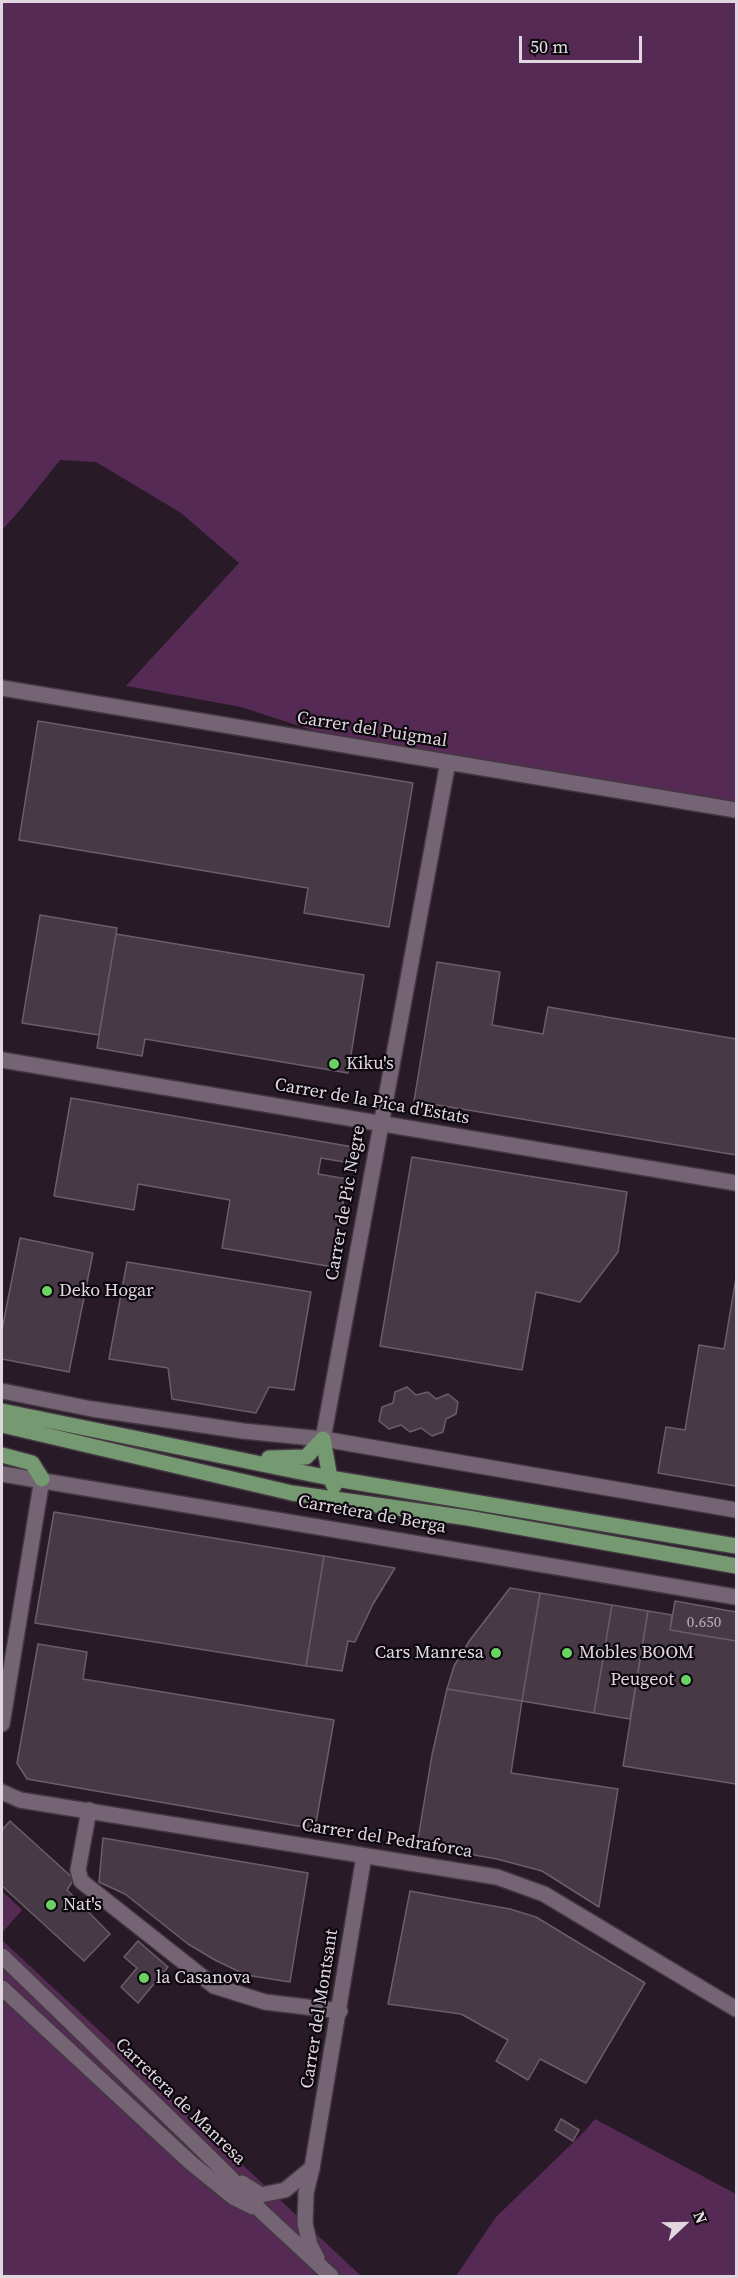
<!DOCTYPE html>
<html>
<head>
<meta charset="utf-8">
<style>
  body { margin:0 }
  #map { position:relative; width:738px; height:2278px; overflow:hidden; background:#281b27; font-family:"Source Serif 4",serif }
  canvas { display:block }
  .frame { position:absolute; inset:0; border:3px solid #e0d7e0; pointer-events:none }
  .north { position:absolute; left:654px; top:2194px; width:60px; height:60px; -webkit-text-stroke:4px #0d080d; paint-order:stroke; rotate:68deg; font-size:16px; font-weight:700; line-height:24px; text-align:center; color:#e0d7e0 }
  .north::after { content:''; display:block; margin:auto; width:21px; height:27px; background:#e0d7e0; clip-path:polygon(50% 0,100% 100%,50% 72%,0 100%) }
  .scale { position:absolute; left:519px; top:36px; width:123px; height:27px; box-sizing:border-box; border:3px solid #e0d7e0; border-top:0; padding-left:8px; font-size:18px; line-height:21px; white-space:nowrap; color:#e0d7e0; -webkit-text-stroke:4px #0d080d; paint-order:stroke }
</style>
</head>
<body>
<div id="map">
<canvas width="738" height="2278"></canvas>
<div class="frame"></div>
<div class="north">N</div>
<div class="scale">50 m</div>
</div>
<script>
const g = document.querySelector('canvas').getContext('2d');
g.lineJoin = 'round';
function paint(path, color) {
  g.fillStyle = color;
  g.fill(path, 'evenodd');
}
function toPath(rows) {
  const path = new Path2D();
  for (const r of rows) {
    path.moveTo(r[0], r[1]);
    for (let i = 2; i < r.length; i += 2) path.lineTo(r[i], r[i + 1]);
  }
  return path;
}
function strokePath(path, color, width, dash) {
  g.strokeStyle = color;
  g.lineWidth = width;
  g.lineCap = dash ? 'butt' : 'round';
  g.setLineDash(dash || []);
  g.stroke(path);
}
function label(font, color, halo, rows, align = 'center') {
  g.font = font + ' "Source Serif 4",serif';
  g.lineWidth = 4.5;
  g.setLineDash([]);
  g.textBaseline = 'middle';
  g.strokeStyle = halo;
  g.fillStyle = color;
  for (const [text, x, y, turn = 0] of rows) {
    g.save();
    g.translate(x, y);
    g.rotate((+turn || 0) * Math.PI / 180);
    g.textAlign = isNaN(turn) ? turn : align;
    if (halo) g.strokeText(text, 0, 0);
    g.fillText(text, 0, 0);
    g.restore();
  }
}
const green = toPath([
  [2,3,736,2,736,803,336,738,241,707,126,686,239,563,181,513,96,462,60,460,21,509,2,530],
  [2,1891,22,1910,2,1933],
  [2,1940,194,2119,361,2276,2,2276],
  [595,2119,736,2194,736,2276,456,2276,496,2217,583,2133]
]);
const building = toPath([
  [38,721,413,783,389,927,304,913,308,888,19,840,38,721],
  [40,915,117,928,99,1035,22,1023,40,915],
  [116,934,364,975,348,1073,145,1039,142,1056,97,1048,116,934],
  [437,962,500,972,492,1025,543,1034,548,1007,736,1039,736,1155,414,1101,437,962],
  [71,1098,353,1147,350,1163,321,1158,318,1174,347,1179,333,1267,222,1248,230,1200,138,1184,134,1210,54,1196,71,1098],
  [412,1157,627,1192,618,1252,580,1302,536,1292,522,1370,380,1346,412,1157],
  [20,1238,93,1253,69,1372,2,1359,2,1330,20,1238],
  [127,1262,311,1292,294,1390,269,1387,256,1413,172,1399,168,1368,109,1359,127,1262],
  [736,1278,736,1486,658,1473,666,1427,685,1430,699,1345,724,1349,736,1278],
  [407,1387,416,1395,428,1392,436,1399,448,1394,458,1402,456,1414,446,1419,443,1432,432,1436,421,1428,410,1432,401,1425,389,1429,379,1421,382,1407,393,1403,395,1392,407,1387],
  [54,1512,324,1556,306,1666,35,1623,54,1512],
  [324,1556,395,1568,373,1604,355,1642,348,1641,342,1671,306,1666,324,1556],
  [510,1588,540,1593,522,1701,447,1689,454,1666,470,1640,510,1588],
  [540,1593,612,1605,594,1713,522,1701,540,1593],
  [675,1601,736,1612,736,1641,670,1630,675,1601],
  [612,1605,648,1611,630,1719,594,1713,612,1605],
  [648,1611,672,1615,670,1630,736,1641,736,1784,623,1766,648,1611],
  [38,1644,87,1652,83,1679,334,1720,315,1829,27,1779,17,1763,38,1644],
  [447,1689,522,1701,511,1773,618,1789,599,1907,542,1871,497,1859,417,1845,432,1755,447,1689],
  [10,1821,74,1879,67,1890,110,1934,84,1961,2,1886,2,1830,10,1821],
  [103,1838,308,1873,290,1982,246,1975,215,1960,188,1944,125,1894,99,1882,103,1838],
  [410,1891,510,1909,536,1917,645,1983,586,2083,540,2059,528,2080,496,2061,508,2040,461,2014,388,2004,410,1891],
  [138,1941,168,1967,138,2003,121,1987,137,1968,124,1957,138,1941],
  [561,2119,579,2130,573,2141,555,2130,561,2119]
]);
const street = toPath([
  [2,688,736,810],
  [2,1060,736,1183],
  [2,1391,92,1409,243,1431,323,1439,736,1510],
  [323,1439,448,762],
  [2,1474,736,1597],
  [2,1724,42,1479],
  [2,1792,20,1800,497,1877,544,1894,736,2009],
  [89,1810,78,1870,81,1881,214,1986,265,2002,340,2011],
  [312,2168,364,1856]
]);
const secondary = toPath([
  [2,1956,184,2132,229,2176,261,2211,331,2276],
  [2,1988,190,2162,233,2197,253,2207],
  [312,2168,306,2193,305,2224,310,2245,317,2258],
  [242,2183,261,2195,285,2190,312,2168]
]);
const primary = toPath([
  [2,1411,330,1478,736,1546],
  [2,1425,292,1493,468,1518,736,1566],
  [323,1439,330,1478,334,1486],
  [2,1455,32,1463,42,1479],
  [269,1458,306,1457,323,1439]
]);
const markers = [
  [334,1064,6,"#6bd363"],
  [47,1291,6,"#6bd363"],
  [496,1653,6,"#6bd363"],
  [567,1653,6,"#6bd363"],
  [686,1680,6,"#6bd363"],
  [51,1905,6,"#6bd363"],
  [144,1978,6,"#6bd363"]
];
const numberNames = [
  ["0.650",704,1623]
];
const streetNames = [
  ["Carrer del Puigmal",372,730,9],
  ["Carrer de la Pica d'Estats",372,1102,10],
  ["Carrer de Pic Negre",346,1203,-80],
  ["Carretera de Berga",372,1515,10],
  ["Carrer del Pedraforca",387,1839,9],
  ["Carrer del Montsant",320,2009,-81],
  ["Carretera de Manresa",180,2102,44]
];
const poiNames = [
  ["Kiku's",346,1064],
  ["Deko Hogar",59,1291],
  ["Cars Manresa",484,1653,"right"],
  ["Mobles BOOM",579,1653],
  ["Peugeot",674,1680,"right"],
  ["Nat's",63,1905],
  ["la Casanova",156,1978]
];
paint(green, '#552a54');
paint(building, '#473946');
strokePath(building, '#6d5d6b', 1.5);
strokePath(street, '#433842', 18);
strokePath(secondary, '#433842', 18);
strokePath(primary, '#433842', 18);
strokePath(street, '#756574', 15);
strokePath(secondary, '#756574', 15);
strokePath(primary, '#759970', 15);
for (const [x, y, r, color] of markers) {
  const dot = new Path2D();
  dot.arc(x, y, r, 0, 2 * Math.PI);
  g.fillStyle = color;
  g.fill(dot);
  strokePath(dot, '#0d080d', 2);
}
label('15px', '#bab0ba', null, numberNames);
label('18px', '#e0d7e0', '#0d080d', streetNames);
label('18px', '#e0d7e0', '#0d080d', poiNames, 'left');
</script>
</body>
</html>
